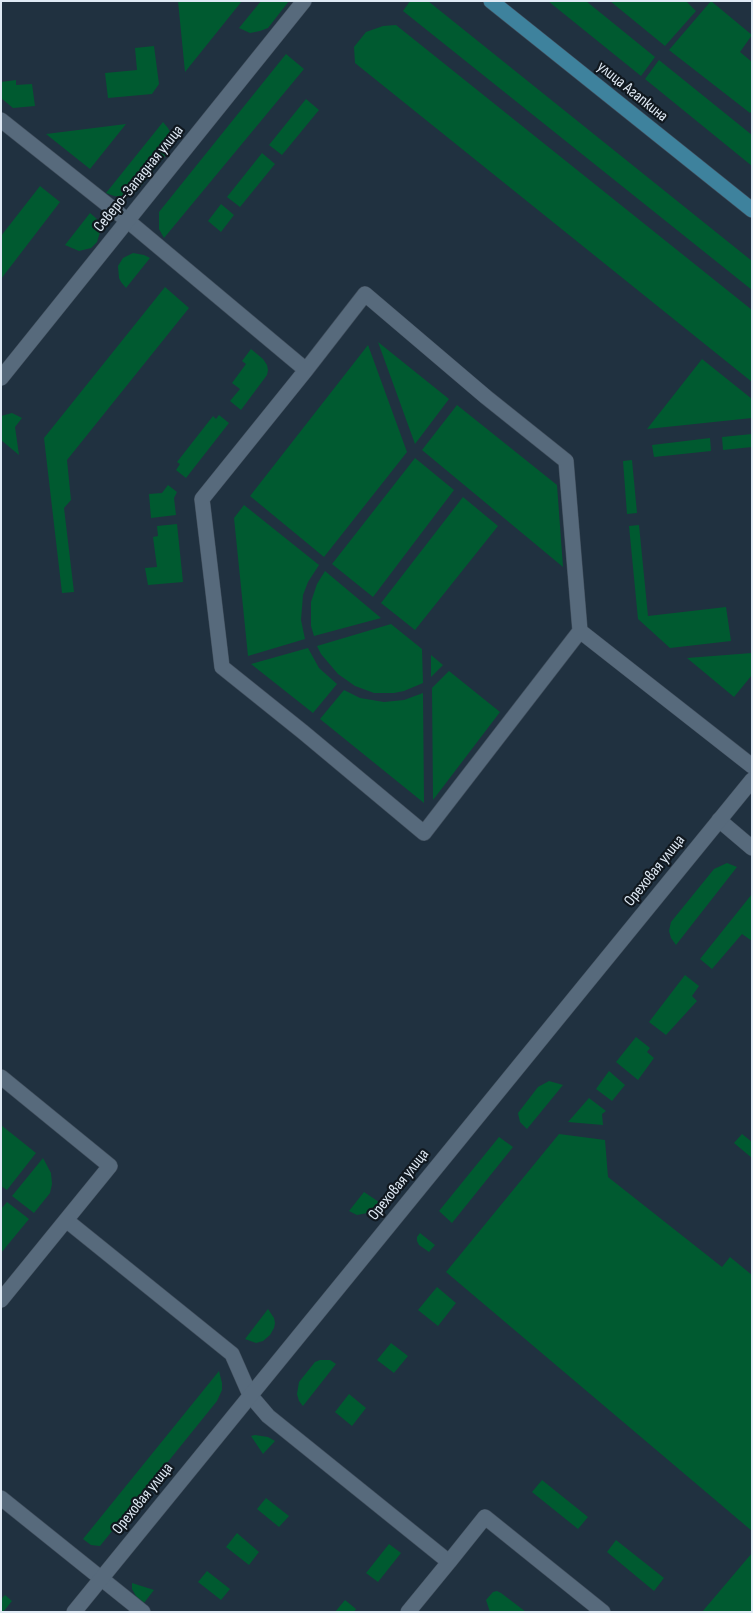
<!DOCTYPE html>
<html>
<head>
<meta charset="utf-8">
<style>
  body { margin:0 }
  #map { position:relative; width:753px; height:1613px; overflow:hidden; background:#203140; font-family:"Sofia Sans Condensed",sans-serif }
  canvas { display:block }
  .frame { position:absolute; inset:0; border:2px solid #dfe9f4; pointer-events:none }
</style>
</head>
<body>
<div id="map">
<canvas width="753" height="1613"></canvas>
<div class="frame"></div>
</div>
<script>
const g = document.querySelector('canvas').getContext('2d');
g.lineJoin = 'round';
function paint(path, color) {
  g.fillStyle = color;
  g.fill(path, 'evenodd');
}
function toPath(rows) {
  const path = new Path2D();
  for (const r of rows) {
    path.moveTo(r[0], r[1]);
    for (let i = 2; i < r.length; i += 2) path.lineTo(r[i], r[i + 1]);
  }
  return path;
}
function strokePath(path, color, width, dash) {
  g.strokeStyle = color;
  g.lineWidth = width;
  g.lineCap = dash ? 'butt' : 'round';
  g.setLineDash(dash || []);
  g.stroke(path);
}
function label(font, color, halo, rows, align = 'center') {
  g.font = font + ' "Sofia Sans Condensed",sans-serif';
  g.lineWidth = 4.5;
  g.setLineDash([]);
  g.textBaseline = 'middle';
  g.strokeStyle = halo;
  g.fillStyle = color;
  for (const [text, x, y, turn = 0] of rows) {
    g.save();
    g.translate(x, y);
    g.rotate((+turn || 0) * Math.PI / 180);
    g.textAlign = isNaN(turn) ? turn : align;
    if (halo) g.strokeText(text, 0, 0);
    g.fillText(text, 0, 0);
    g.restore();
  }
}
const green = toPath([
  [178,1,242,1,185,72],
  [261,1,289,1,268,28,260,31,250,33,239,28],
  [410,1,428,1,752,261,752,290,403,11],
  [548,1,586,1,655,57,641,76],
  [610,1,686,1,696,11,665,46],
  [711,1,752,35,740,52,752,62,752,111,750,113,669,50],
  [396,25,752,310,752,382,355,63,354,47,366,32,383,26],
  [154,46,159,84,152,94,108,98,105,73,137,70,135,48],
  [286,54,304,69,164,238,159,229,159,212],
  [659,60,752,135,752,166,645,79],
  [16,80,16,85,32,84,35,106,13,108,1,98,1,82],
  [306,99,319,110,282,155,269,145],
  [163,122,168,128,171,134,172,142,170,150,136,192,122,197,114,196,106,193],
  [126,124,90,169,46,134],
  [262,153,275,164,240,207,227,197],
  [40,186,60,202,1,279,1,236],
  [221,204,234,215,221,232,208,221],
  [90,213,97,219,101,229,97,242,91,248,79,251,65,245],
  [133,253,144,255,150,258,126,288,121,282,119,278,118,266,123,258],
  [165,287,189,308,67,460,71,500,64,508,74,592,62,593,44,438],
  [378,342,449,399,415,444],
  [368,345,407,452,324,557,250,496],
  [251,349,263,359,267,365,268,370,267,375,241,410,230,401,240,389,232,383,246,364,242,361],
  [702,359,752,399,752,418,647,429],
  [457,405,557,485,563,567,422,450],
  [12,413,22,418,15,427,19,455,1,440,1,416],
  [219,415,229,423,186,478,176,470,180,464,177,462,213,416,216,419],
  [752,434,752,447,723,450,722,437],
  [710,438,711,451,654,457,652,445],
  [415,458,454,490,373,597,332,564],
  [632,460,637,513,627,514,623,461],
  [168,485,177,492,174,498,176,515,151,518,149,494,162,493],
  [463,497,498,526,415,630,381,603],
  [244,505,319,565,308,582,303,595,301,620,305,639,248,656,234,518],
  [177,524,183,582,148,585,145,568,157,567,153,537,158,536,157,526],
  [639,525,648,616,726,607,731,641,670,648,638,619,629,526],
  [325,571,381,618,314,636,311,626,311,602,317,584],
  [391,624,422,649,423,683,404,691,394,693,374,693,355,686,338,674,321,654,317,646],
  [308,648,319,668,337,684,313,713,251,664],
  [752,653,752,675,734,697,687,658],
  [431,655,443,665,431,677],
  [449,671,500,712,433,800,432,688],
  [344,690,360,698,384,702,404,700,423,693,424,803,320,719],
  [727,863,737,867,676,945,671,938,669,931,671,922,714,869],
  [752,894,752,941,742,934,712,969,700,959],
  [685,975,699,986,692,996,697,1001,666,1035,649,1022],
  [636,1037,650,1048,647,1052,654,1058,638,1080,616,1062],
  [609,1071,625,1085,612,1101,596,1089],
  [549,1081,563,1085,527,1129,520,1122,518,1113,538,1087],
  [589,1098,606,1111,602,1114,603,1125,568,1122],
  [1,1125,36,1153,7,1190,1,1186],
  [559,1134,605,1140,608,1177,722,1267,730,1257,752,1275,752,1531,446,1272],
  [742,1134,752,1142,752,1158,734,1143],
  [499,1137,513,1147,452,1223,439,1211],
  [43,1158,51,1173,52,1184,50,1193,34,1213,12,1196],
  [364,1192,379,1202,367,1213,357,1215,349,1211],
  [7,1202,29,1219,1,1253,1,1209],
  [420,1233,435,1245,429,1252,419,1245,417,1241,417,1237],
  [437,1287,456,1303,438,1326,418,1310],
  [268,1309,274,1318,275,1323,274,1328,270,1335,263,1341,256,1343,245,1339],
  [391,1343,408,1356,394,1373,377,1360],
  [320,1360,330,1360,336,1364,303,1406,299,1401,297,1394,299,1382,315,1362],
  [219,1371,222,1383,222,1390,217,1401,100,1546,91,1545,83,1539],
  [349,1394,366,1408,352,1426,335,1412],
  [255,1435,268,1437,275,1441,263,1454,251,1436],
  [542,1480,588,1517,578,1529,532,1492],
  [266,1498,289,1516,279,1527,257,1509],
  [237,1533,259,1552,249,1565,226,1547],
  [616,1540,664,1578,654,1591,607,1552],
  [389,1544,401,1553,378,1582,366,1573],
  [752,1553,752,1612,702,1612],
  [207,1571,230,1589,221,1600,198,1582],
  [132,1583,154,1590,144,1603,136,1596,132,1589],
  [497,1591,501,1593,526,1612,490,1612,486,1600,493,1592],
  [5,1595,12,1601,3,1612,1,1612,1,1599],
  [345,1600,356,1609,354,1612,335,1612]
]);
const lane = toPath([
  [1,120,128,221,306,370,202,499,222,667,303,732,424,833,580,631,566,461,486,397,365,294,306,370],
  [580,631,752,766],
  [719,820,752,848],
  [1,1077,110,1166,1,1300],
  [66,1220,232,1354,250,1395,268,1416,449,1562,485,1517,603,1612],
  [1,1498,143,1612],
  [408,1612,449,1562]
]);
const street = toPath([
  [1,378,304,1],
  [74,1612,752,780]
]);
const secondary = toPath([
  [491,1,752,210]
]);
const streetNames = [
  ["улица Агапкина",632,92,39],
  ["Северо-Западная улица",139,179,-51],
  ["Ореховая улица",655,871,-51],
  ["Ореховая улица",399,1185,-51],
  ["Ореховая улица",143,1499,-51]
];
paint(green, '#005a30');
strokePath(lane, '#404e5c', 16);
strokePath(street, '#404e5c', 16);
strokePath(secondary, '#404e5c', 16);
strokePath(lane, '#576a7c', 15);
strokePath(street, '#576a7c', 15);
strokePath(secondary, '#3e829d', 15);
label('16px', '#dfe9f4', '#10181f', streetNames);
</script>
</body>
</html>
